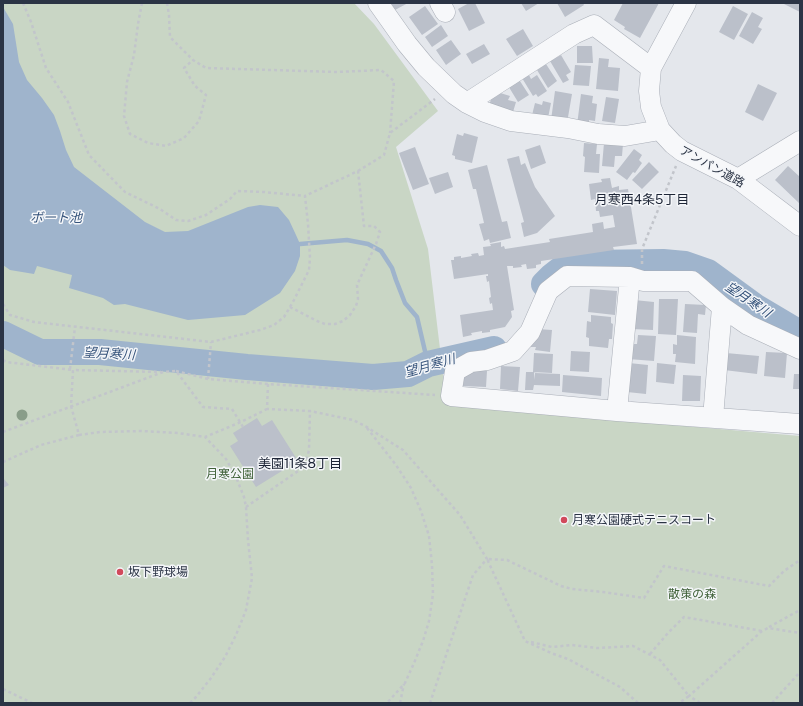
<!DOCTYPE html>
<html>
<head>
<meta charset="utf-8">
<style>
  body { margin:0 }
  #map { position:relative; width:803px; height:706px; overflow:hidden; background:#e4e7ec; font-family:"Public Sans",sans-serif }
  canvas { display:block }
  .frame { position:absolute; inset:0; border:4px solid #2b3445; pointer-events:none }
</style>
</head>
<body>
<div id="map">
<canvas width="803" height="706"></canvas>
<div class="frame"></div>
</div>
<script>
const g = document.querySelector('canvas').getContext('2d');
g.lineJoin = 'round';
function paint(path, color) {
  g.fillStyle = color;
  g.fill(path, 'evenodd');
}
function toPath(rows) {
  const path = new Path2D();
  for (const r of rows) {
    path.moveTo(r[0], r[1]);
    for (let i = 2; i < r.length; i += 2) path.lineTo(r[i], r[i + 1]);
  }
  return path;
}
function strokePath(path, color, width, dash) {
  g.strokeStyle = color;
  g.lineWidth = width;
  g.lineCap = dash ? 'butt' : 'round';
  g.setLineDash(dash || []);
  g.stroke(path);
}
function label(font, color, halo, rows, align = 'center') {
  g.font = font + ' "Public Sans","Noto Sans JP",sans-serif';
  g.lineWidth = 3;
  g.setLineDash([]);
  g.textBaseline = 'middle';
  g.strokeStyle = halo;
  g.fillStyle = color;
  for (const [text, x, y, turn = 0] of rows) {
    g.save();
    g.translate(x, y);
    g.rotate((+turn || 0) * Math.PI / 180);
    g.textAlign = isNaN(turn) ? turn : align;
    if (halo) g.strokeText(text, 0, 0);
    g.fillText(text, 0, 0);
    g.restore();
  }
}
const green = toPath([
  [3,3,354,3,374,24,438,111,396,147,428,249,446,399,500,410,800,436,800,703,3,703]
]);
const water = toPath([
  [3,7,13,24,19,62,27,80,42,98,54,115,60,131,66,150,74,167,145,222,165,232,188,231,248,207,260,205,278,207,289,220,296,235,300,244,300,256,295,271,280,293,245,315,188,320,125,304,114,305,103,298,69,288,72,275,37,266,34,274,10,270,3,265]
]);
const stream = toPath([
  [300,244,347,240,368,244,381,251,392,268,396,280,405,303,417,317,428,364]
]);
const river = toPath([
  [544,284,552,276,561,269,587,263,663,262,685,264,708,272,756,307,800,333],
  [3,334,40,352,100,352,247,367,373,377,408,374,428,364,494,349]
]);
const building = toPath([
  [391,3,408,3,395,10],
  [469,3,475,3,485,23,469,31,458,9],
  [521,3,539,3,526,11],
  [557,3,583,3,584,5,565,17],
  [623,3,659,3,640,38,624,29,625,27,614,20],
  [782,3,800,3,800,12],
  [425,6,438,24,422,35,409,17],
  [733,6,748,14,734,40,719,32],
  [752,12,763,18,758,27,762,29,753,44,739,36],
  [441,25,448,36,432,47,425,37],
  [523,29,533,46,517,56,506,39],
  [451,40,461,54,446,65,436,50],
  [484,44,490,54,472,64,466,54],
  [577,46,592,46,593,63,577,63],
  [561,55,571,72,566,75,569,80,563,83,550,61],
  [599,58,609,59,608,67,620,68,618,91,596,89],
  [546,64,557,81,548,88,537,70],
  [575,65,591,66,589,86,573,85],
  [529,75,531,79,537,75,547,91,538,97,536,94,533,96,522,78],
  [518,78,529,95,518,102,507,84],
  [758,84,777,93,763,121,745,112],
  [555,91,572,94,567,123,551,120],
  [497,92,510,96,508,100,516,102,513,112,489,106,492,96,496,97],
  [581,94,593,96,592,103,597,104,595,121,589,120,589,126,577,125],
  [606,97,619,99,615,123,602,121],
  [543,101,551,103,548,118,532,115,535,103,542,105],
  [464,133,478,137,472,163,455,159,455,156,452,155,457,134,463,136],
  [584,143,597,144,596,154,600,154,599,173,584,172,585,157,583,156],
  [604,143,623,144,622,156,615,156,614,167,602,166],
  [540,145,546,163,531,169,525,150],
  [415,147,429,184,413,190,399,153],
  [634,149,642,155,639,160,642,163,635,173,633,172,627,180,616,172],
  [519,156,521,165,525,163,535,187,555,216,537,233,524,237,521,223,524,222,507,159],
  [649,162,659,172,642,189,632,180],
  [487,165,502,222,507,221,511,238,490,243,489,239,484,241,479,224,484,223,476,189,473,189,468,170],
  [788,166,800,177,800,204,775,180],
  [448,172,453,187,435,194,429,178],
  [610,178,612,188,619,186,619,190,628,189,637,244,613,247,614,250,541,261,541,264,536,265,536,268,527,269,526,264,521,265,522,267,513,268,513,266,507,266,514,310,511,311,512,317,505,327,490,330,490,332,482,333,482,331,471,333,472,335,463,337,460,315,493,310,492,303,490,304,489,298,491,297,489,281,487,282,486,276,488,276,488,274,454,279,451,260,454,260,454,257,461,256,461,258,472,256,471,254,478,253,479,256,484,255,483,247,491,246,490,244,501,242,501,247,504,246,505,249,550,242,549,239,593,232,592,224,603,222,604,229,615,227,613,215,600,217,599,211,596,211,595,199,591,200,589,184,602,182,601,179],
  [590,289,617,291,615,315,588,312],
  [659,299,678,299,676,335,658,334],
  [634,300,654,302,653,330,632,329],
  [685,304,706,305,705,315,698,314,697,333,683,332],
  [591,315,611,317,611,323,613,324,612,339,609,339,608,348,589,346,589,338,586,337,587,321,591,322],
  [537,329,552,330,550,352,535,350,536,347,531,347,531,341],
  [638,335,656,336,654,361,628,359,630,344,637,344],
  [677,335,696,337,695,364,675,362,676,354,673,354,673,344,677,345],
  [571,351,590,352,589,372,570,371],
  [766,352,787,353,785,378,764,376],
  [534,353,553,354,552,373,533,372],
  [726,353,759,356,757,374,724,370],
  [629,363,648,365,646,394,627,392],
  [657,363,676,365,674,384,656,382],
  [479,366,487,371,486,387,463,386,464,374],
  [501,366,520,367,518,391,500,389],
  [526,372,534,372,534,380,535,373,560,374,560,386,534,385,533,390,525,390],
  [794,374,800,374,800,389,793,389],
  [563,375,602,378,601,396,562,392],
  [683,375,701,376,700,401,682,401],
  [257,418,262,426,272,420,298,461,256,487,230,446,238,441,233,433],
  [4,479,9,485,3,488,3,480]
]);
const path = toPath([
  [23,3,31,22,46,68,68,102,89,155,125,192,160,209,176,220,188,221,206,215,230,199,237,191,264,192,305,196],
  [142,3,138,24,134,55,127,82,124,116,130,134,148,143,166,146,184,138,199,121,206,95,195,86,184,68,193,60],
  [167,3,169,15,170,37,193,60,206,68,337,72,381,70,394,81,390,133],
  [358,171,384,155,390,133,435,99],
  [642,264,642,249,676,166],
  [3,304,10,315,34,322,211,342,260,330,274,325,284,317,290,307,294,300,309,270,310,258,308,224,305,196,358,171,364,226,374,226,380,232,376,244,357,285,358,299,356,306,350,315,343,321,335,324,325,324,317,321,290,307],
  [3,360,6,362,73,370],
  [70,369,75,327],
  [176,371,208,379,268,384,435,395],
  [208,379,211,342],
  [268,384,267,409,310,411,353,420,365,426,403,450,460,515,487,559,473,575,430,703],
  [367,428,396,465,411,488,421,511,429,536,432,565,433,594,429,621,423,641,414,663,405,683,387,703],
  [3,432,163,372,176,371,203,407,232,409,243,427],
  [79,435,100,432,141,431,178,433,205,437,241,422,267,409],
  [3,462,41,445,79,435,71,406,73,370,161,372],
  [246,507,301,469,306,462,309,450,310,411],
  [769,627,800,610],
  [531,642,552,647,572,645,597,648,633,646,660,660,689,696,679,703],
  [650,654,668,633,684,617,762,631],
  [3,689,32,703],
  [190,703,196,697,211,678,225,657,236,635,246,610,252,578,248,540,246,507,244,497,236,477,226,459,205,437],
  [400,703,404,684],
  [638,703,620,687,568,659,551,653,525,641,487,559,507,560,561,586,572,589,603,592,644,598,664,566,769,586,784,571,800,560],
  [700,703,689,696,762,631,768,628,800,633],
  [772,703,800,672]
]);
const minor = toPath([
  [378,3,407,44,426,67,454,94,467,103,485,112,511,121,568,128,598,134,625,136,660,130],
  [440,3,445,12],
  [686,3,651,68,649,91,651,107,660,130,673,144,682,151,738,179,800,226],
  [467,103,574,34,594,25,651,68],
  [738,179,800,141],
  [800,349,748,325,722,307,692,281,643,281,630,277,567,276,548,291,530,332,513,351,487,360,471,362,455,371,451,396,617,411,800,424],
  [617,411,630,277],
  [713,418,722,307]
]);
const trees = [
  [22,415]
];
const markers = [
  [564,520,4,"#d1495b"],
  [120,572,4,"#d1495b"]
];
const streetNames = [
  ["アンパン道路",712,167,29]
];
const parkNames = [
  ["月寒公園",230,474],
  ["散策の森",692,594]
];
const poiNames = [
  ["月寒公園硬式テニスコート",572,520],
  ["坂下野球場",128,572]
];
const neighbourhoodNames = [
  ["月寒西4条5丁目",642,200],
  ["美園11条8丁目",300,464]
];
const waterNames = [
  ["ボート池",56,218],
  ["望月寒川",748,300,34],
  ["望月寒川",109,354,3],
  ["望月寒川",430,366,-16]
];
paint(green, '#c9d6c5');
paint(water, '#9fb4cc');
strokePath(stream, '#9fb4cc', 4.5);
strokePath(river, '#9fb4cc', 26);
paint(building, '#bbc0ca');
strokePath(minor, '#a9aeb7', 21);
strokePath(path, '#c2c5cb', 2.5, [3, 3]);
strokePath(minor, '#f7f8fa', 20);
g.fillStyle = '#899d89';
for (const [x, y] of trees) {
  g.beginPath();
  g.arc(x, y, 5.5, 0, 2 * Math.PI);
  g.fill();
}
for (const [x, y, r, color] of markers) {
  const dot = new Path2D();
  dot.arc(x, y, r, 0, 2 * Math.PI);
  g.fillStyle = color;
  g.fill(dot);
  strokePath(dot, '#f4f6f9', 1.5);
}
label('12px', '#2b3445', '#f4f6f9', streetNames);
label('12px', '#3f6138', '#f4f6f9', parkNames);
label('12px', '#2b3445', '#f4f6f9', poiNames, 'left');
label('13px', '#1d2536', '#f4f6f9', neighbourhoodNames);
label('italic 13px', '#34527a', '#f4f6f9', waterNames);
</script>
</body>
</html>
